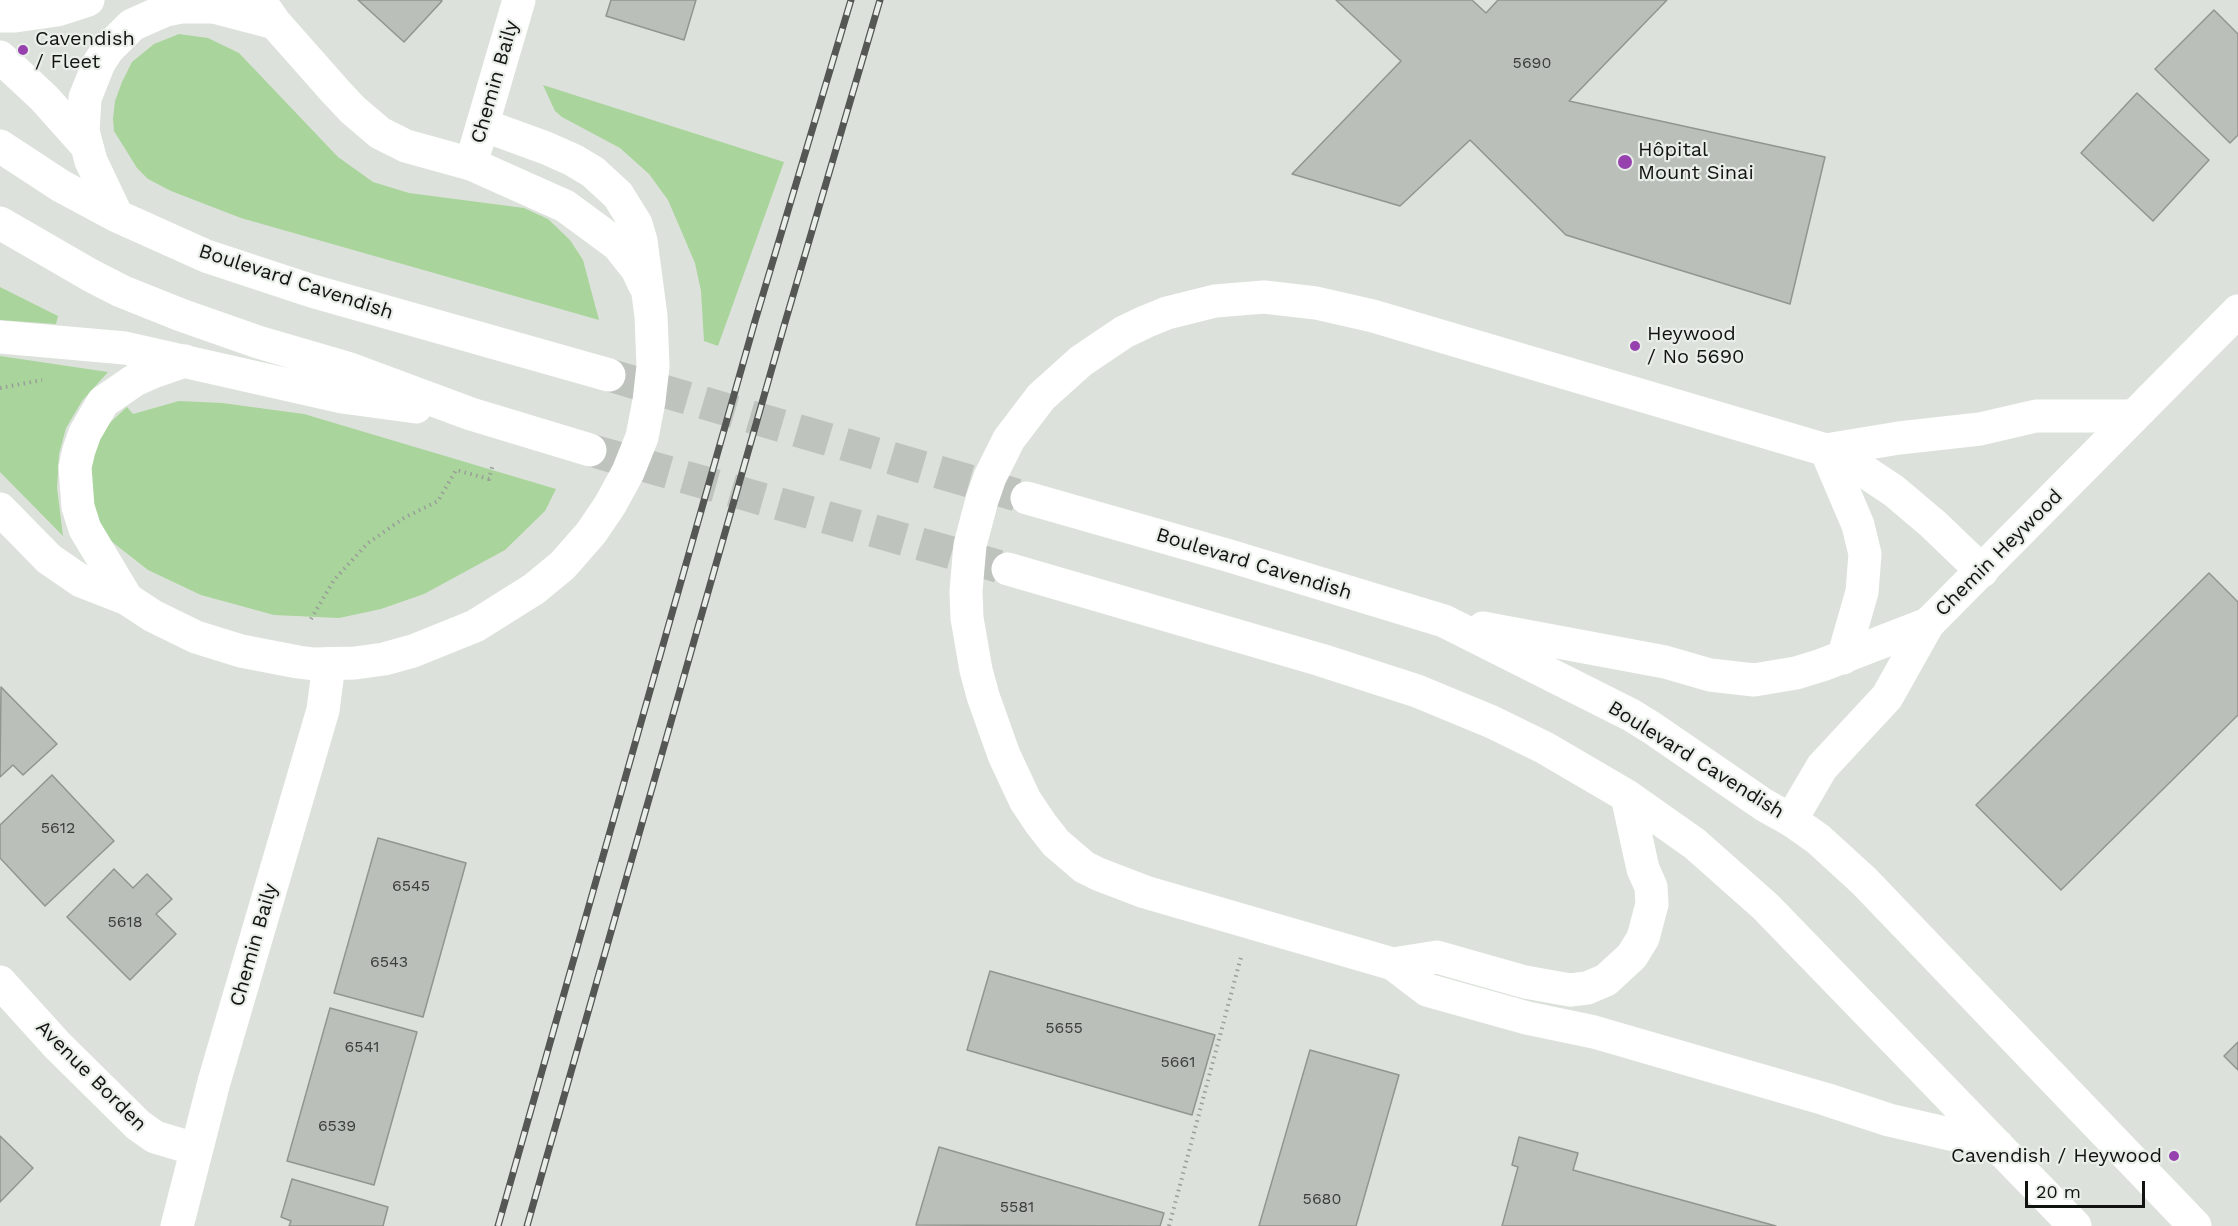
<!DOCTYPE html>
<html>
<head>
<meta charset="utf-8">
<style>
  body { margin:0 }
  #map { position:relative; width:2238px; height:1226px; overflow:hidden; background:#dce2db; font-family:"Work Sans",sans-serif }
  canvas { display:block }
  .scale { position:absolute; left:2025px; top:1181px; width:120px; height:27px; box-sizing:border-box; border:3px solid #111311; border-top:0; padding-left:8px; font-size:18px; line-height:21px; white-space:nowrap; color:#111311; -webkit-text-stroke:4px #e9efe8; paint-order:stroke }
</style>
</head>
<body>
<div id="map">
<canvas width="2238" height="1226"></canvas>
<div class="scale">20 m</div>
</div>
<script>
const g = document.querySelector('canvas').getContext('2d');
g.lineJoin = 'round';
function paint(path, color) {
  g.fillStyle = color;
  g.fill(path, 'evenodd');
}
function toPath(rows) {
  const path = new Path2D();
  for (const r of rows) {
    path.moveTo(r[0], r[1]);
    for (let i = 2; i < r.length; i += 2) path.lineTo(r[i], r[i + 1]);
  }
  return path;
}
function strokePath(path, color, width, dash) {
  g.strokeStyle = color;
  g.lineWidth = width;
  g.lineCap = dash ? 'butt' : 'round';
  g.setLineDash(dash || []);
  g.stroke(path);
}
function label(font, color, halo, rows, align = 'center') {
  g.font = font + ' "Work Sans",sans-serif';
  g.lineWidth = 4.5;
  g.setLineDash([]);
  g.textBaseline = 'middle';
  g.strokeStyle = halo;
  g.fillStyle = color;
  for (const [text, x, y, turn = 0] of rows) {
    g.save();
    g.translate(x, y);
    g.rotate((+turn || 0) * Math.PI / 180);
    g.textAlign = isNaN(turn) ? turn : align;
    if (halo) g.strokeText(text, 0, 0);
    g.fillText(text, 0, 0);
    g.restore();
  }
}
const green = toPath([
  [179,34,208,38,239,53,338,157,373,182,409,193,524,208,548,219,570,240,583,260,599,320,241,218,171,191,148,179,137,168,114,131,113,119,115,101,122,82,132,62,154,44],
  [543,85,784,162,718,346,704,341,701,291,695,263,668,200,649,174,620,148,562,117,555,111],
  [0,287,58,316,56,324,0,320],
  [0,356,108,372,82,401,66,428,59,454,57,488,63,536,0,472],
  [179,401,222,403,304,414,556,489,545,511,505,550,424,594,381,609,339,618,274,615,201,595,148,570,111,541,93,512,88,460,103,429,127,407,133,414]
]);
const building = toPath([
  [358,0,440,0,442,1,404,42,358,0],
  [611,0,696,0,684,40,606,16,611,0],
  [1336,0,1472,0,1486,13,1498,0,1667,0,1569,101,1825,157,1790,304,1566,235,1470,140,1400,206,1292,174,1401,61,1336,0],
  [2214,10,2238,34,2238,135,2230,143,2155,69,2214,10],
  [2137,93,2209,160,2153,221,2081,153,2137,93],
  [2209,573,2238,602,2238,715,2061,890,1976,805,2209,573],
  [1,687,57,744,23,775,13,765,0,777,1,687],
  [52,775,114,841,45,906,0,858,0,825,52,775],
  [378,838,466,863,423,1017,334,993,378,838],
  [114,869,133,888,147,874,172,899,156,914,176,934,130,980,67,917,114,869],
  [990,971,1215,1035,1192,1115,967,1050,990,971],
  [330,1008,417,1032,374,1185,287,1161,330,1008],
  [2238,1042,2238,1070,2224,1056,2238,1042],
  [1310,1050,1399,1075,1356,1226,1259,1226,1310,1050],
  [0,1136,33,1168,0,1202,0,1136],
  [1519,1137,1578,1153,1573,1170,1776,1226,1502,1226,1518,1167,1512,1165,1519,1137],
  [939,1147,1164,1213,1160,1226,916,1225,939,1147],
  [292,1179,388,1207,383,1226,289,1226,291,1221,281,1217,292,1179]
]);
const secondaryTunnel = toPath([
  [609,375,1027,498],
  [590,450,1008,569]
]);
const path = toPath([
  [0,388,42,380],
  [311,619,334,580,368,543,404,518,438,501,456,470,489,479,493,464],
  [1169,1226,1241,957]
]);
const minor = toPath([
  [471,164,519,0],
  [1791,820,1822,767,1887,697,1928,624,2238,311],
  [0,982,57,1045,138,1125,155,1137,195,1149],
  [177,1226,214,1082,323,710,329,664]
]);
const secondary = toPath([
  [259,0,275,23,336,92,353,110,380,133,406,146,471,164,565,206,618,245,637,269,644,284],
  [0,16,15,16,57,10,88,0],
  [0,57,44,98,86,145],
  [0,146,61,186,117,216,206,256,312,291,609,375],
  [117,216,91,161,83,131,85,98,99,63,108,49,132,25,166,10,181,7,214,7,275,23],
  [0,223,90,275,121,291,181,315,258,342,347,368,471,414,590,450],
  [0,337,125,348,342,397,416,407],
  [1826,450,1899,438,1980,429,2036,416,2133,416],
  [1826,450,1858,525,1865,554,1862,592,1843,658],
  [1027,498,1230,556,1444,621,1631,715,1652,728,1764,805,1791,820,1818,839,1864,881,2195,1226],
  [0,509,49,559,81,581,127,599,153,616,196,637,241,651,298,662,314,664,355,663,384,659,413,651,475,626,534,589,563,565,591,533,610,505,628,472,642,437,649,401,653,366,651,316,641,241,636,224,618,195,593,172,573,160,546,148,483,125],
  [1008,569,1321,660,1417,691,1492,722,1545,748,1627,796,1695,844,1766,907,2075,1226],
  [1982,571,1933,524,1894,491,1849,461,1826,450,1373,316,1316,303,1264,297,1215,301,1167,313,1145,322,1124,332,1081,361,1041,397,1009,439,990,477,982,500,970,545,966,591,967,618,976,670,983,696,1004,755,1025,800,1041,824,1056,843,1084,867,1098,874,1145,892,1393,964,1427,990,1527,1018,1594,1032,1825,1099,1889,1120,1997,1145],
  [127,599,85,529,78,507,75,467,79,450,85,433,103,402,135,380,153,372,185,361],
  [1483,628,1665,662,1710,675,1754,680,1796,673,1822,665,1928,624],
  [1393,964,1437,957,1525,982,1570,990,1587,988,1606,980,1632,956,1643,938,1652,904,1651,887,1643,869,1627,796]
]);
const rail = toPath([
  [498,1226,755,321,851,0],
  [527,1226,784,326,880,0]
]);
const markers = [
  [23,50,6,"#9741af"],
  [1625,162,8,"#9741af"],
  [1635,346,6,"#9741af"],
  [2174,1156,6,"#9741af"]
];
const numberNames = [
  ["5690",1532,63],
  ["5612",58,828],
  ["6545",411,886],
  ["5618",125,922],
  ["6543",389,962],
  ["5655",1064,1028],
  ["6541",362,1047],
  ["5661",1178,1062],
  ["6539",337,1126],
  ["5680",1322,1199],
  ["5581",1017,1207]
];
const poiNames = [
  ["Cavendish",35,39],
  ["/ Fleet",35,62],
  ["Hôpital",1638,150],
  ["Mount Sinai",1638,173],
  ["Heywood",1647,334],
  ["/ No 5690",1647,357],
  ["Cavendish / Heywood",2162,1156,"right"]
];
const streetNames = [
  ["Chemin Baily",495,82,-74],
  ["Boulevard Cavendish",296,282,18],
  ["Chemin Heywood",1999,553,-45],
  ["Boulevard Cavendish",1254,564,17],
  ["Boulevard Cavendish",1696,760,32],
  ["Chemin Baily",254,945,-74],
  ["Avenue Borden",91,1076,45]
];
paint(green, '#a9d49b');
paint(building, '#babfb9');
strokePath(building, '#91968f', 1.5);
strokePath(secondaryTunnel, '#bec3bd', 33, [33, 16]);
strokePath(path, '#999e99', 4, [1.5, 4.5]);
strokePath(minor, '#fff', 33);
strokePath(secondary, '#fff', 33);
strokePath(rail, '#545754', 7);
strokePath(rail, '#e9efe8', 4.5, [14]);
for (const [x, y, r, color] of markers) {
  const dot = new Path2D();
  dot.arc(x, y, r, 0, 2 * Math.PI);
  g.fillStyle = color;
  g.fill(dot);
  strokePath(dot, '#e9efe8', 2);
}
label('16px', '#3b3e3b', null, numberNames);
label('20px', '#111311', '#e9efe8', poiNames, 'left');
label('20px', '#111311', '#e9efe8', streetNames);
</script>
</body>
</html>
